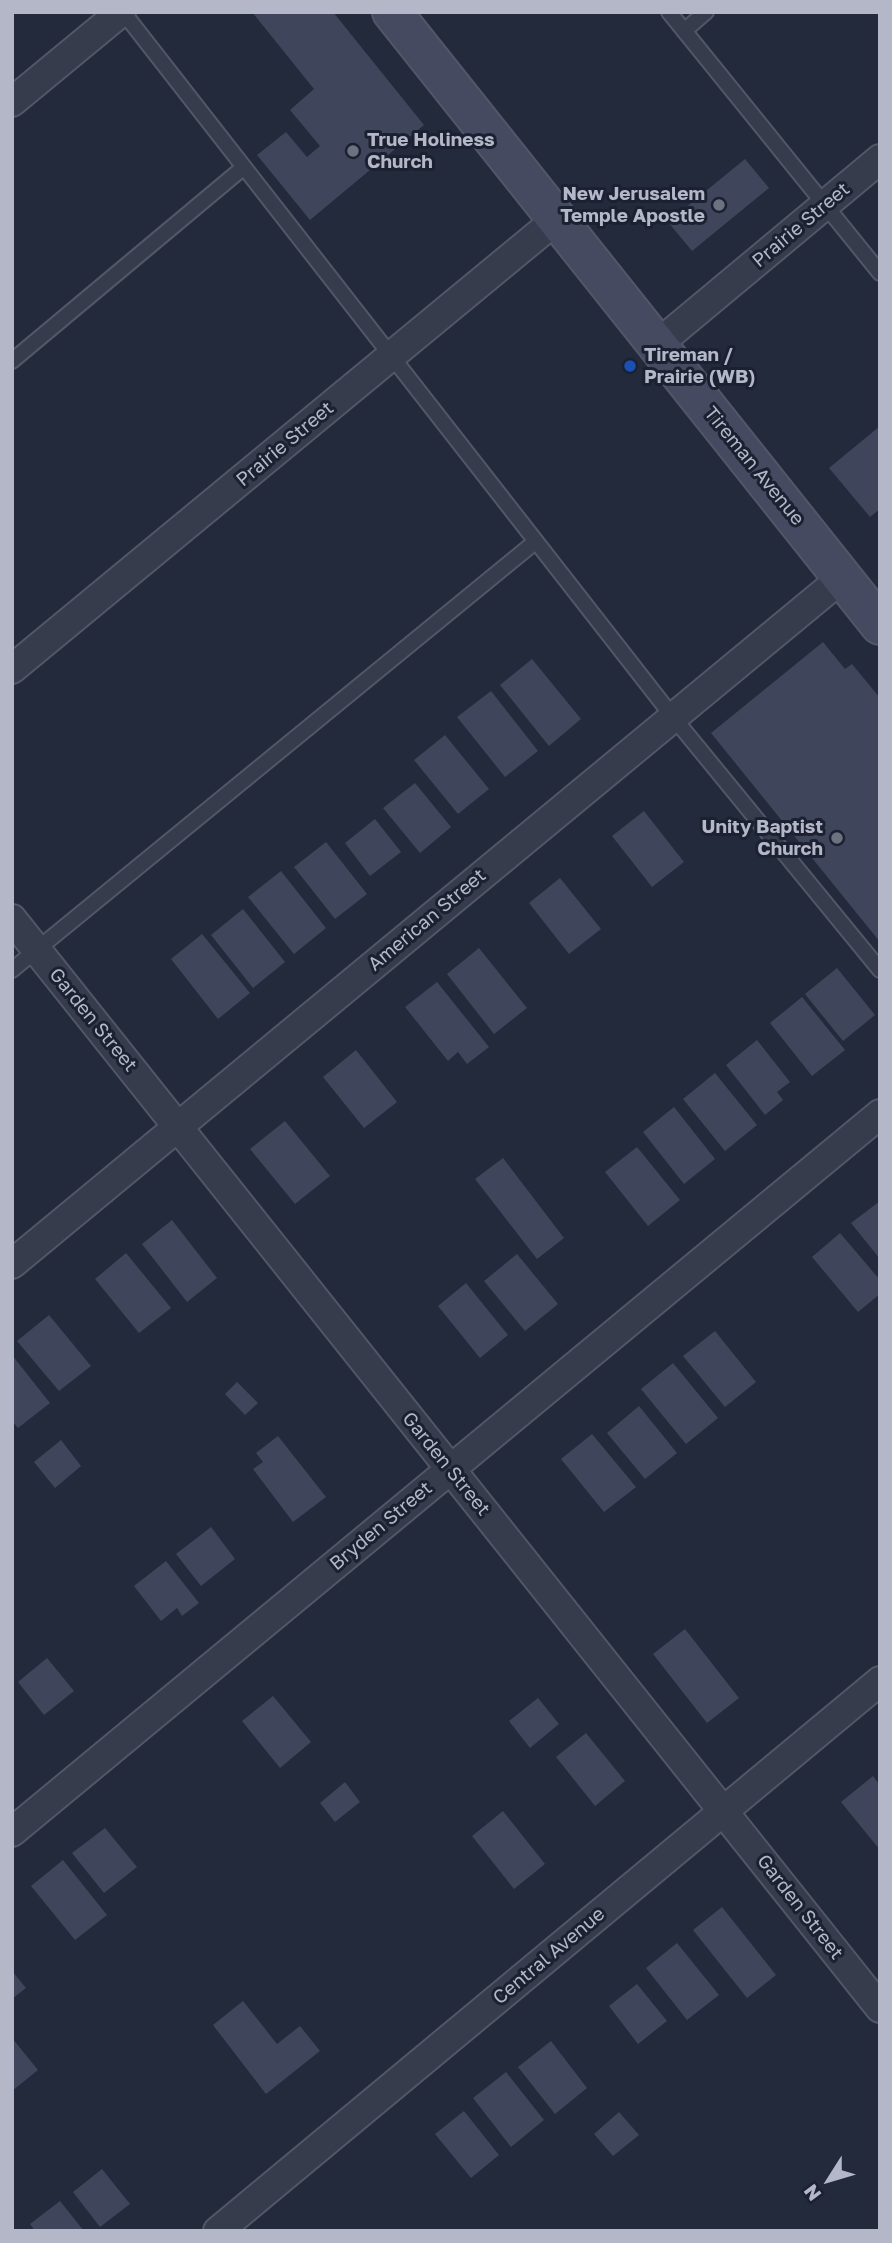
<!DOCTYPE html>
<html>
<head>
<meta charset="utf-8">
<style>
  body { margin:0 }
  #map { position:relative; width:892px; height:2243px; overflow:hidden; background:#232a3c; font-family:"Golos Text",sans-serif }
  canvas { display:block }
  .frame { position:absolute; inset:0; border:14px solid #b3b7c8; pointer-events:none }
  .north { position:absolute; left:794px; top:2145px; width:70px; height:70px; -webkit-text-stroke:5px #1c2131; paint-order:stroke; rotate:233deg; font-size:19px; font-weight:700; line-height:28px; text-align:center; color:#b3b7c8 }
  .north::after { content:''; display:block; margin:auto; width:24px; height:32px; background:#b3b7c8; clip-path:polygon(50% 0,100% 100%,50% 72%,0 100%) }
</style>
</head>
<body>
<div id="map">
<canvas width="892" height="2243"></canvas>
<div class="frame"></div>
<div class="north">N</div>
</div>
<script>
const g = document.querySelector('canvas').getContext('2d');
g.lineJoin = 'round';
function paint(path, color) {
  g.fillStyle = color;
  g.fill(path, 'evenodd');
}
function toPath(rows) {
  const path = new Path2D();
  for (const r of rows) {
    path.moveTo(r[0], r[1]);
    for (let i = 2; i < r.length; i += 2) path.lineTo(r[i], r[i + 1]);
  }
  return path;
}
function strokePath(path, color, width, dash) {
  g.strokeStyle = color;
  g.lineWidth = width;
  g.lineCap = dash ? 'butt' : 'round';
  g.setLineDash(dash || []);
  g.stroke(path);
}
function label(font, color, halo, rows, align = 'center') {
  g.font = font + ' "Golos Text",sans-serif';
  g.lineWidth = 6;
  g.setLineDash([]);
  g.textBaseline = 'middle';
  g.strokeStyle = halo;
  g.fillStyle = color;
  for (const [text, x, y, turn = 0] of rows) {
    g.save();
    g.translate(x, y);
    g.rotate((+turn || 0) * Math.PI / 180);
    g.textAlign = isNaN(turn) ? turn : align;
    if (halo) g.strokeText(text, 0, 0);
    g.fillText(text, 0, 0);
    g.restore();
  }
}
const building = toPath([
  [252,12,333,12,424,125,310,220,257,155,286,132,307,157,320,146,290,110,314,89],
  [745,159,769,188,692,251,668,222],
  [880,426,880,509,870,517,829,468],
  [823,642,845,669,852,664,880,698,880,942,711,733],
  [532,659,581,719,549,746,500,685],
  [491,691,538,751,505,777,457,717],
  [445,735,489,789,458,814,414,760],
  [415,783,451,827,420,853,383,808],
  [644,811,684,862,652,887,612,836],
  [375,819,401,852,370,876,345,843],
  [326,842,367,894,335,919,294,867],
  [281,871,326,928,294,954,248,897],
  [560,878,601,929,569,954,529,903],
  [243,909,285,962,253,988,211,935],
  [202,934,250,993,218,1019,171,959],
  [479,948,527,1008,494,1034,447,974],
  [837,968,875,1015,843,1041,805,994],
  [437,982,489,1047,467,1064,458,1052,448,1061,405,1007],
  [802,997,845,1050,812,1076,770,1023],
  [757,1040,790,1082,777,1092,783,1100,765,1115,726,1065],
  [356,1050,397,1102,364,1128,323,1077],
  [715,1073,757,1125,725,1151,683,1099],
  [674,1107,715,1159,684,1184,643,1132],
  [285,1121,330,1176,295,1204,250,1149],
  [637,1147,680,1200,648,1226,605,1172],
  [503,1158,564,1238,537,1259,475,1179],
  [880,1201,880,1259,851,1223],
  [172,1220,217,1278,187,1302,142,1244],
  [840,1233,880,1280,880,1294,858,1312,812,1257],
  [126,1253,171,1308,139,1333,95,1279],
  [517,1254,558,1304,525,1331,484,1281],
  [466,1283,508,1335,480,1358,438,1306],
  [49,1315,91,1366,59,1391,17,1341],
  [715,1331,756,1382,725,1407,683,1356],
  [12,1355,50,1403,18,1428,12,1421],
  [673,1363,718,1418,686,1444,641,1389],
  [237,1382,258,1403,245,1415,225,1394],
  [639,1406,677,1453,645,1479,607,1433],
  [592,1434,636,1487,604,1512,561,1459],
  [278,1436,326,1497,293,1522,253,1469,263,1462,256,1453],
  [61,1440,81,1466,55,1488,34,1462],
  [211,1527,235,1559,201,1586,176,1554],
  [166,1561,199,1603,182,1616,177,1608,161,1621,134,1586],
  [685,1629,739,1698,707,1723,653,1654],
  [47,1658,74,1691,44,1715,18,1682],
  [273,1696,311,1742,280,1768,242,1721],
  [538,1698,559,1724,530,1748,509,1721],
  [586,1733,625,1781,595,1806,556,1757],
  [873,1776,880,1785,880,1850,841,1802],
  [345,1782,360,1802,335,1822,320,1803],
  [503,1811,545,1864,514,1889,472,1836],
  [105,1828,137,1867,104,1893,72,1853],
  [63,1860,107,1915,75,1940,31,1886],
  [722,1907,776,1975,747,1998,693,1930],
  [677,1943,719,1995,687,2020,646,1968],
  [12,1971,26,1988,12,1999],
  [637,1984,667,2021,638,2044,609,2006],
  [243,2001,277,2044,300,2026,320,2051,266,2094,213,2025],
  [12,2038,38,2070,12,2091],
  [551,2041,587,2088,555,2114,518,2067],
  [506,2072,544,2120,511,2147,473,2098],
  [464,2111,499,2155,471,2178,435,2134],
  [619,2112,639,2135,613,2156,594,2134],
  [102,2169,130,2204,100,2227,73,2192],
  [60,2201,84,2231,35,2231,30,2224]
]);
const lane = toPath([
  [123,12,673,717,880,970],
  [669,12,880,273],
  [684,31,706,12],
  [12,361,244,167],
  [12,970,535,542]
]);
const street = toPath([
  [12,102,121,12],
  [658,344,880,159],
  [12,669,557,219],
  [12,919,880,2008],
  [12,1264,843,577],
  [12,1832,880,1114],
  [218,2231,880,1681]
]);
const secondary = toPath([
  [392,12,880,625]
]);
const markers = [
  [353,151,7,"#6b7280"],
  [719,205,7,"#6b7280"],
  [630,366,7,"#1a4fb4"],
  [837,838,7,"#6b7280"]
];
const poiNames = [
  ["True Holiness",367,140],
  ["Church",367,162],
  ["New Jerusalem",705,194,"right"],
  ["Temple Apostle",705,216,"right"],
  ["Tireman /",644,355],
  ["Prairie (WB)",644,377],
  ["Unity Baptist",823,827,"right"],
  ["Church",823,849,"right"]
];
const streetNames = [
  ["Prairie Street",801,225,-40],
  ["Prairie Street",285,444,-40],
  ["Tireman Avenue",754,466,51],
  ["American Street",427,920,-40],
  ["Garden Street",93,1020,51],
  ["Garden Street",446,1464,51],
  ["Bryden Street",381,1526,-40],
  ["Garden Street",800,1907,52],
  ["Central Avenue",549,1956,-40]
];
paint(building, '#3f465c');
strokePath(lane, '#525767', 18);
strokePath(street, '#525767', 32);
strokePath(secondary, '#525767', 42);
strokePath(lane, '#373c4d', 14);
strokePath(street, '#373c4d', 28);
strokePath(secondary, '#454a60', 38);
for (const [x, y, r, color] of markers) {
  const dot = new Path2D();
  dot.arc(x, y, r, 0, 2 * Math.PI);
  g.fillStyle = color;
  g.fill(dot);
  strokePath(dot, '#1c2131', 2.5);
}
label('bold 19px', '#b3b7c8', '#1c2131', poiNames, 'left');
label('19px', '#b3b7c8', '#1c2131', streetNames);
</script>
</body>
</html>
